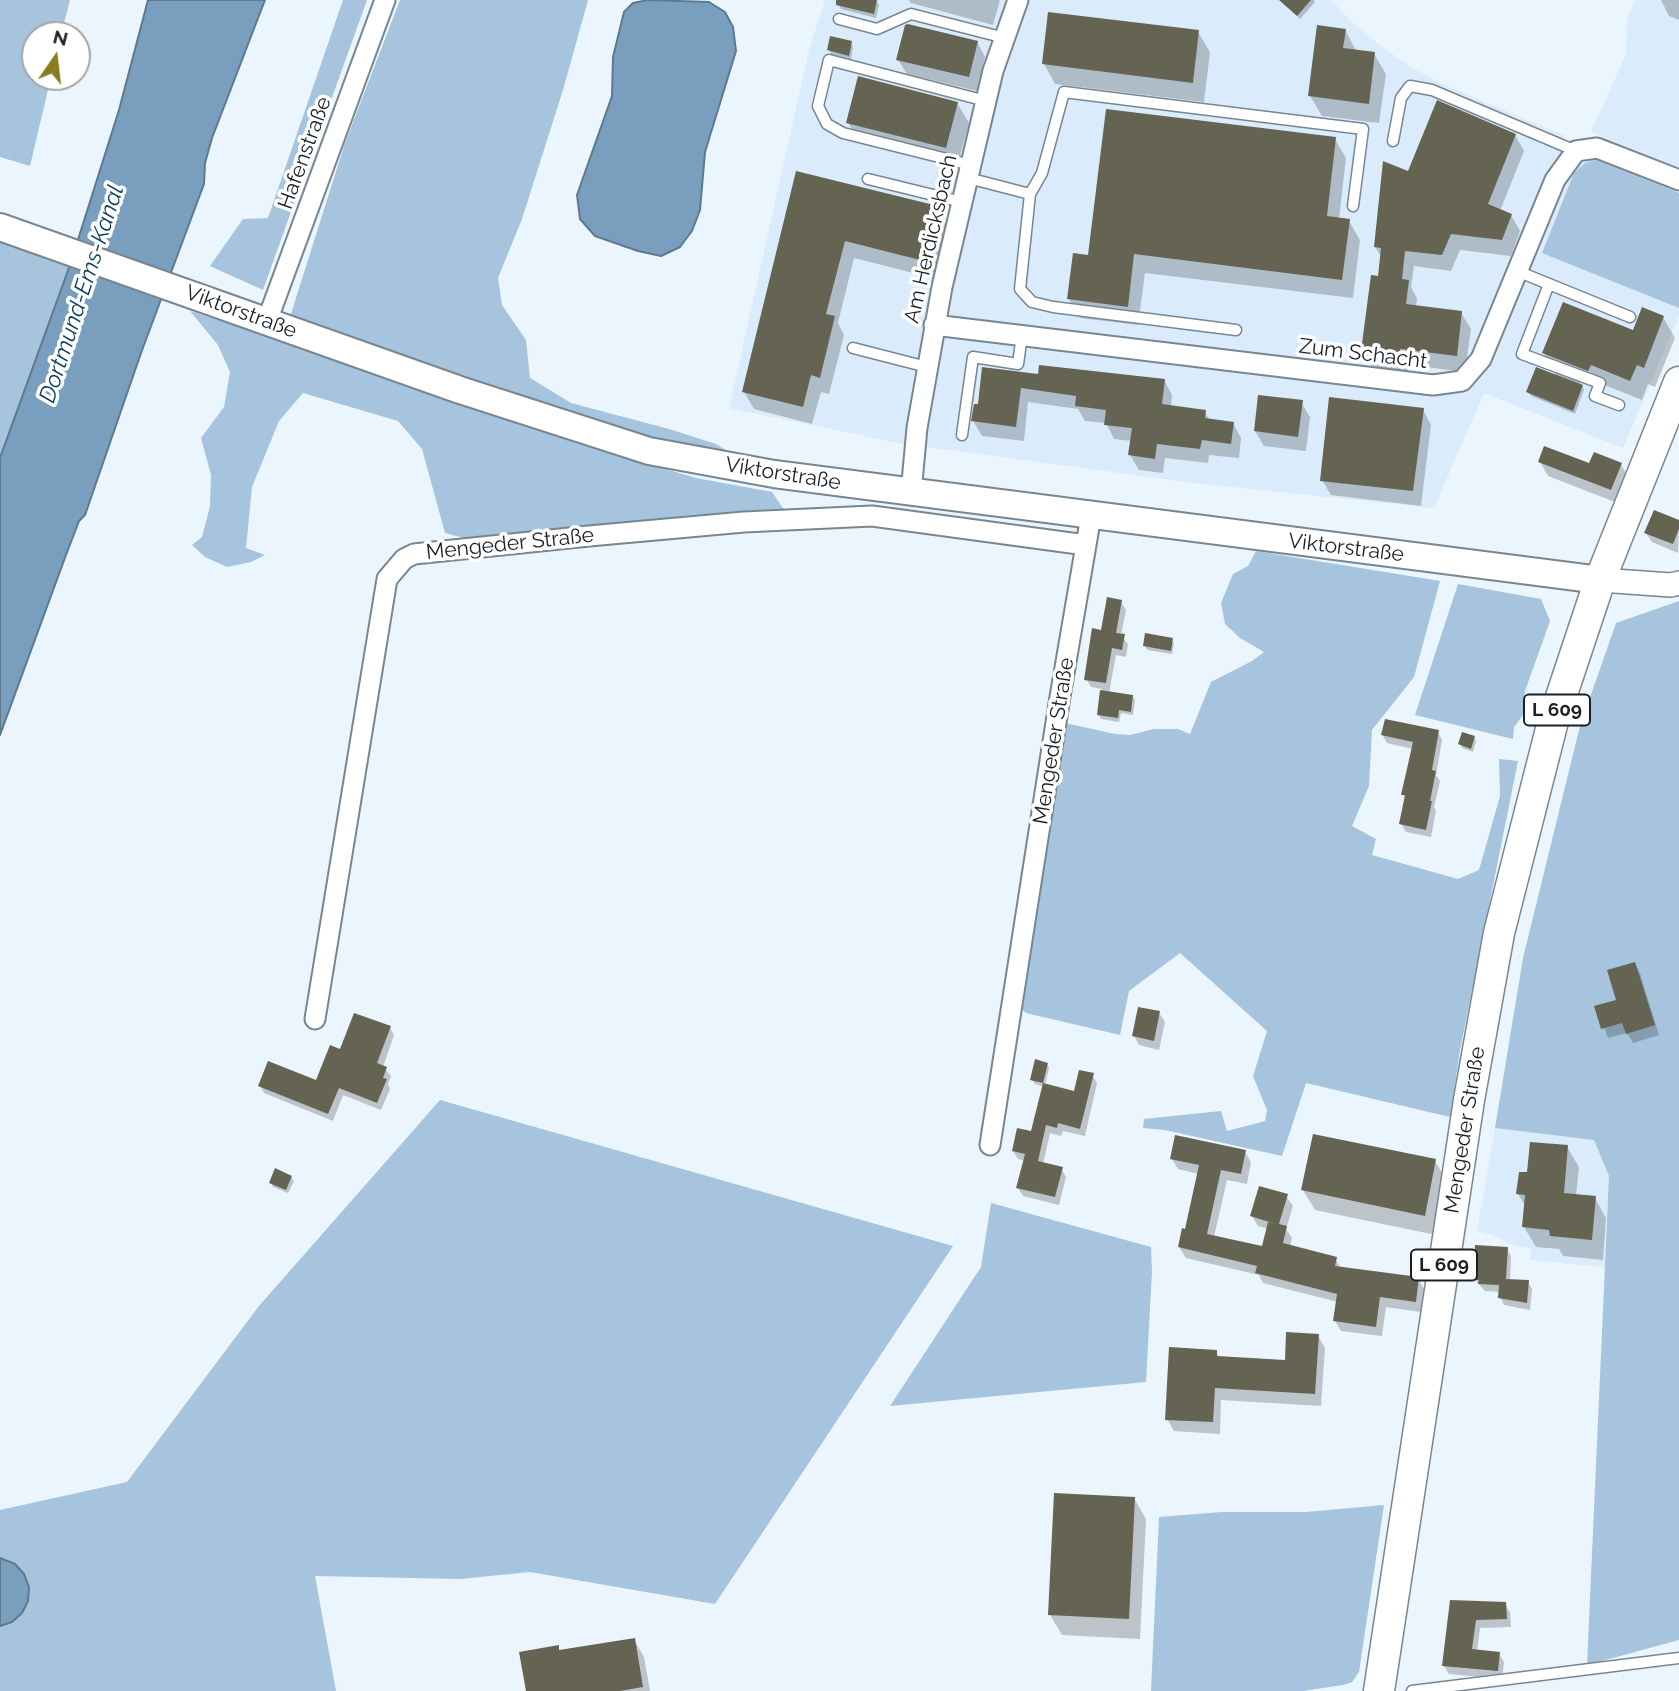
<!DOCTYPE html>
<html>
<head>
<meta charset="utf-8">
<style>
  body { margin:0 }
  #map { position:relative; width:1679px; height:1691px; overflow:hidden; background:#ebf5fd; font-family:Raleway,sans-serif }
  canvas { display:block }
  .north { position:absolute; left:21px; top:21px; width:70px; height:70px; box-sizing:border-box; background:#fff; border:2px solid #a3a6a8; border-radius:50%; rotate:14deg; font-size:19px; font-weight:700; line-height:28px; text-align:center; color:#1a2025 }
  .north::after { content:''; display:block; margin:auto; width:24px; height:32px; background:#867c22; clip-path:polygon(50% 0,100% 100%,50% 72%,0 100%) }
</style>
</head>
<body>
<div id="map">
<canvas width="1679" height="1691"></canvas>
<div class="north">N</div>
</div>
<script>
const g = document.querySelector('canvas').getContext('2d');
g.lineJoin = 'round';
function paint(path, color) {
  g.fillStyle = color;
  g.fill(path, 'evenodd');
}
function toPath(rows) {
  const path = new Path2D();
  for (const r of rows) {
    path.moveTo(r[0], r[1]);
    for (let i = 2; i < r.length; i += 2) path.lineTo(r[i], r[i + 1]);
  }
  return path;
}
function strokePath(path, color, width, dash) {
  g.strokeStyle = color;
  g.lineWidth = width;
  g.lineCap = dash ? 'butt' : 'round';
  g.setLineDash(dash || []);
  g.stroke(path);
}
function label(font, color, halo, rows, align = 'center') {
  g.font = font + ' Raleway,sans-serif';
  g.lineWidth = 7;
  g.setLineDash([]);
  g.textBaseline = 'middle';
  g.strokeStyle = halo;
  g.fillStyle = color;
  for (const [text, x, y, turn = 0] of rows) {
    g.save();
    g.translate(x, y);
    g.rotate((+turn || 0) * Math.PI / 180);
    g.textAlign = isNaN(turn) ? turn : align;
    if (halo) g.strokeText(text, 0, 0);
    g.fillText(text, 0, 0);
    g.restore();
  }
}
const built = toPath([
  [825,0,1331,0,1355,25,1381,46,1411,67,1440,83,1565,136,1563,144,1679,193,1679,316,1623,448,1484,393,1434,508,1193,483,898,443,729,408,809,50],
  [1635,0,1679,0,1679,169,1591,132,1626,54,1627,18],
  [1495,1128,1594,1139,1609,1176,1605,1267,1530,1260,1531,1248,1515,1246,1490,1234,1477,1231]
]);
const green = toPath([
  [0,0,70,0,61,35,35,35,35,77,51,77,30,166,0,157],
  [343,0,367,0,263,290,210,266,243,219,268,218],
  [400,0,588,0,563,90,522,219,498,278,502,305,526,340,530,378,571,403,669,429,716,444,734,455,652,445,289,320,345,143],
  [1596,160,1679,193,1679,308,1542,253,1574,173,1585,163],
  [0,240,70,265,0,458],
  [190,311,326,355,588,446,696,478,772,492,785,511,622,527,464,538,445,533,422,449,398,421,303,393,279,421,252,487,246,548,265,555,251,562,227,567,205,557,192,545,202,537,210,506,211,475,201,438,224,407,230,372,218,345],
  [1256,551,1440,581,1414,677,1372,730,1369,786,1352,826,1376,839,1372,855,1458,879,1479,870,1500,796,1499,759,1518,761,1460,1050,1450,1117,1306,1083,1282,1156,1165,1130,1143,1128,1144,1119,1221,1111,1227,1131,1265,1121,1267,1110,1253,1076,1267,1031,1180,953,1129,991,1120,1035,1026,1013,1020,1008,1065,723,1115,734,1130,735,1154,729,1178,729,1190,734,1211,682,1252,661,1264,652,1240,638,1225,624,1221,603,1233,574,1248,566],
  [1458,584,1541,599,1550,621,1525,691,1523,715,1514,727,1513,739,1415,715],
  [1679,601,1679,1640,1587,1665,1609,1176,1594,1140,1495,1128,1523,958,1580,726,1616,623],
  [440,1100,953,1246,715,1604,530,1572,460,1579,315,1576,336,1691,0,1691,0,1510,127,1482,259,1306],
  [991,1203,1151,1247,1152,1271,1146,1382,890,1406,981,1267],
  [1384,1505,1359,1672,1352,1682,1343,1685,1303,1691,1151,1691,1159,1517,1221,1512,1306,1512]
]);
const water = toPath([
  [148,0,265,0,212,138,205,163,204,184,141,353,85,515,79,521,66,555,0,735,0,458,70,265,119,110,148,0],
  [648,0,709,2,725,12,733,27,736,51,705,152,700,210,692,231,680,247,661,256,638,251,595,236,580,219,577,195,612,96,613,57,624,12,633,3,648,0],
  [0,1558,15,1564,24,1574,29,1587,28,1601,22,1613,12,1622,0,1626,0,1558]
]);
const shadow = toPath([
  [840,0,876,1,879,5,876,18,841,9,839,5],
  [909,0,1000,0,993,25,911,3],
  [1294,0,1314,0,1315,2,1300,19,1288,6],
  [1661,0,1679,0,1679,20,1669,16],
  [1345,30,1357,52,1374,54,1386,74,1379,123,1322,116,1310,96],
  [1198,32,1210,52,1204,102,1055,84,1044,64],
  [977,42,985,57,977,91,907,74,898,60],
  [851,43,853,47,851,59,831,54,829,50],
  [957,103,969,123,957,167,859,142,848,122],
  [1515,135,1524,151,1500,211,1511,215,1520,231,1511,256,1460,250,1451,271,1414,266,1411,287,1417,298,1416,307,1461,313,1471,329,1465,372,1409,365,1408,371,1372,367,1363,351,1382,258,1375,247,1409,173],
  [1335,139,1346,158,1339,219,1349,221,1360,240,1353,298,1145,273,1138,325,1080,318,1069,299,1089,257],
  [798,173,937,208,947,225,933,278,854,258,838,323,844,335,829,394,821,392,812,424,754,409,744,392],
  [1663,317,1675,338,1655,387,1648,384,1642,400,1602,384,1600,390,1580,382,1584,390,1575,414,1531,396,1528,392,1557,377,1544,353,1634,332],
  [1039,376,1164,380,1172,395,1171,407,1204,411,1209,419,1233,423,1241,438,1239,458,1209,455,1208,463,1165,458,1163,473,1139,470,1130,455,1132,441,1114,439,1106,423,1085,421,1078,409,1028,402,1024,441,982,436,973,421,975,406],
  [1301,402,1310,417,1306,451,1264,446,1255,431],
  [1423,410,1431,425,1421,506,1331,495,1322,480],
  [1540,462,1590,466,1621,464,1629,479,1620,504,1548,476],
  [1679,522,1678,553,1652,542,1646,533],
  [1121,602,1126,610,1121,635,1128,644,1126,657,1116,655,1109,693,1132,696,1135,700,1133,715,1121,713,1119,722,1101,719,1099,715,1102,689,1091,687,1086,679,1102,632],
  [1172,640,1174,644,1172,654,1147,650,1145,646],
  [1438,732,1442,740,1436,775,1440,781,1434,807,1436,811,1431,837,1406,832,1401,824,1406,800,1403,794,1413,749,1387,743,1382,734],
  [1474,737,1476,741,1473,752,1462,748,1460,744],
  [1635,964,1640,973,1659,1035,1633,1043,1627,1033,1608,1038,1596,1007,1618,1001],
  [1159,1013,1165,1022,1159,1050,1139,1045,1134,1036],
  [390,1028,394,1035,383,1067,391,1076,388,1084,390,1089,381,1110,343,1095,333,1121,264,1093,260,1085,317,1082,342,1052],
  [1047,1064,1049,1068,1045,1085,1076,1093,1092,1075,1097,1083,1085,1136,1063,1131,1061,1136,1050,1133,1043,1164,1061,1168,1066,1177,1059,1205,1023,1196,1018,1188,1025,1161,1018,1159,1013,1151,1032,1133,1044,1087,1035,1084,1032,1080],
  [1567,1147,1579,1167,1576,1196,1595,1198,1606,1218,1603,1260,1563,1256,1559,1249,1536,1247,1524,1227,1526,1207,1518,1194,1529,1174],
  [1245,1152,1251,1162,1247,1184,1227,1180,1214,1237,1263,1248,1268,1229,1258,1226,1252,1216,1286,1196,1293,1206,1286,1229,1292,1238,1290,1246,1335,1258,1341,1268,1418,1279,1424,1289,1421,1312,1386,1307,1382,1336,1341,1331,1335,1321,1338,1302,1263,1283,1259,1275,1186,1258,1179,1247,1186,1231,1199,1174,1178,1169,1172,1159],
  [1435,1161,1447,1181,1436,1235,1315,1210,1303,1190],
  [291,1177,294,1181,288,1193,273,1187,271,1183],
  [1507,1249,1511,1256,1510,1281,1528,1282,1532,1289,1530,1310,1504,1305,1500,1297,1500,1292,1485,1291,1475,1280],
  [1318,1336,1325,1348,1321,1406,1221,1400,1220,1434,1174,1431,1167,1419,1216,1352,1220,1358,1286,1362],
  [1134,1498,1146,1519,1140,1639,1062,1635,1050,1615],
  [1452,1602,1505,1604,1510,1613,1511,1627,1480,1628,1477,1651,1499,1654,1504,1662,1502,1679,1449,1674,1444,1666],
  [634,1640,644,1657,650,1691,528,1691,558,1647,560,1652]
]);
const building = toPath([
  [836,0,877,0,874,14,836,5],
  [1279,0,1311,0,1297,16],
  [1048,12,1199,30,1193,83,1042,64],
  [908,24,978,41,969,77,896,60,905,25],
  [1317,25,1346,29,1343,48,1375,52,1369,104,1308,96],
  [830,36,852,41,849,56,827,50],
  [858,76,958,102,946,148,846,123],
  [1437,100,1516,134,1488,204,1512,214,1502,240,1451,234,1442,255,1405,251,1402,279,1409,280,1406,304,1462,311,1457,356,1400,349,1399,356,1361,351,1371,275,1378,276,1381,248,1374,247,1383,161,1408,171],
  [1106,109,1336,137,1327,216,1350,219,1342,280,1134,254,1128,307,1067,299,1073,253,1088,255],
  [796,171,938,206,924,261,845,241,826,314,835,316,820,378,811,375,803,407,742,392],
  [1563,302,1633,330,1642,307,1664,316,1644,368,1637,365,1630,381,1591,365,1588,371,1542,353],
  [1039,365,1165,379,1162,404,1206,410,1205,418,1234,422,1231,444,1202,440,1200,449,1157,444,1155,459,1128,455,1132,428,1104,425,1106,410,1075,406,1076,396,1021,388,1016,427,971,421,974,404,978,404,982,367,1038,374],
  [1536,367,1583,385,1573,411,1526,392],
  [1258,395,1303,400,1298,437,1254,431],
  [1329,397,1424,408,1413,491,1320,481],
  [1544,446,1589,463,1594,452,1622,463,1611,490,1538,462],
  [1654,510,1679,520,1679,529,1673,544,1644,533],
  [1107,597,1122,600,1116,633,1125,634,1122,650,1112,648,1106,683,1084,680,1092,628,1101,630],
  [1145,633,1173,638,1171,651,1143,646],
  [1100,690,1133,695,1131,712,1119,710,1118,718,1097,715],
  [1385,719,1439,730,1432,770,1436,771,1430,801,1432,801,1426,830,1399,824,1405,795,1401,795,1413,742,1381,735],
  [1462,732,1475,736,1471,749,1458,744],
  [1635,962,1655,1025,1626,1034,1622,1023,1601,1029,1594,1006,1616,1000,1607,970],
  [1138,1007,1160,1011,1154,1041,1132,1036],
  [354,1013,391,1026,377,1063,387,1067,383,1078,387,1079,377,1103,339,1088,328,1114,258,1086,268,1061,316,1080,330,1045,340,1049],
  [1035,1059,1048,1063,1043,1083,1030,1080],
  [1079,1070,1094,1073,1080,1129,1058,1123,1057,1128,1046,1125,1038,1161,1063,1167,1055,1197,1016,1188,1025,1154,1012,1151,1017,1128,1031,1131,1043,1083,1074,1091],
  [1313,1134,1436,1159,1425,1216,1301,1190],
  [1175,1135,1246,1150,1241,1174,1221,1170,1207,1234,1262,1246,1268,1222,1276,1224,1250,1216,1259,1186,1288,1194,1279,1224,1287,1226,1283,1243,1337,1257,1335,1266,1419,1277,1416,1302,1380,1297,1376,1327,1333,1321,1337,1294,1255,1273,1257,1266,1178,1247,1182,1228,1185,1229,1199,1165,1170,1159],
  [1530,1142,1568,1145,1564,1193,1596,1196,1592,1240,1550,1236,1549,1230,1522,1227,1525,1195,1516,1194,1519,1172,1527,1172],
  [275,1168,292,1176,286,1190,269,1183],
  [1475,1245,1508,1247,1506,1279,1529,1280,1527,1303,1498,1298,1499,1285,1478,1284,1479,1280,1473,1280],
  [1286,1332,1319,1334,1315,1394,1215,1388,1213,1422,1165,1420,1169,1347,1217,1350,1217,1356,1285,1360],
  [1054,1493,1135,1497,1129,1619,1048,1615],
  [1450,1600,1506,1602,1507,1619,1476,1620,1472,1649,1500,1652,1498,1671,1442,1666],
  [635,1638,643,1687,620,1691,526,1691,519,1652,559,1645,559,1650]
]);
const service = toPath([
  [839,19,877,29,911,14,1005,38],
  [1393,141,1401,98,1410,86,1432,90,1576,151],
  [971,165,843,133,827,124,818,106,829,60,986,101],
  [968,178,1030,194,1020,289,1032,302,1053,307,1236,330],
  [868,179,962,202],
  [1030,194,1042,173,1064,92,1363,129,1353,206],
  [1517,271,1630,317],
  [1549,284,1522,354,1600,383,1595,396,1619,405],
  [853,348,927,367],
  [962,435,973,357,1018,364,1022,335],
  [1412,1691,1679,1658]
]);
const minor = toPath([
  [267,321,385,0],
  [934,325,1433,385,1462,381,1481,359,1555,180,1576,151,1597,148,1679,180],
  [911,493,917,428,942,287,993,71,1018,0],
  [315,1019,387,579,404,559,414,554,589,536,744,522,872,516,1086,545,1091,515],
  [990,1145,1060,697,1086,545]
]);
const tertiary = toPath([
  [1600,580,1671,585,1679,583]
]);
const secondary = toPath([
  [0,227,460,390,649,451,774,474,1600,580]
]);
const primary = toPath([
  [1379,1691,1469,1100,1499,933,1553,721,1600,580,1679,382]
]);
const shields = [
  [1557,710,66],
  [1444,1265,66]
];
const shieldNames = [
  ["L 609",1557,710],
  ["L 609",1444,1265]
];
const streetNames = [
  ["Hafenstraße",305,153,-70],
  ["Am Herdicksbach",931,239,-77],
  ["Viktorstraße",241,312,20],
  ["Zum Schacht",1363,354,7],
  ["Viktorstraße",783,474,9],
  ["Mengeder Straße",510,544,-6],
  ["Viktorstraße",1346,548,7],
  ["Mengeder Straße",1054,741,-81],
  ["Mengeder Straße",1465,1130,-81]
];
const waterNames = [
  ["Dortmund-Ems-Kanal",82,294,-72]
];
paint(built, '#daecfb');
paint(green, '#a6c4dd');
paint(water, '#7a9fbe');
strokePath(water, '#5d7990', 2);
paint(shadow, '#0003');
paint(building, '#656453');
strokePath(service, '#788692', 13);
strokePath(minor, '#788692', 23);
strokePath(tertiary, '#788692', 26);
strokePath(secondary, '#788692', 30);
strokePath(primary, '#788692', 33);
strokePath(service, '#fff', 10);
strokePath(minor, '#fff', 19);
strokePath(tertiary, '#fff', 23);
strokePath(secondary, '#fff', 26);
strokePath(primary, '#fff', 30);
for (const [x, y, w] of shields) {
  const box = new Path2D();
  box.roundRect(x - w / 2, y - 15.5, w, 31, 5);
  g.fillStyle = '#fff';
  g.fill(box);
  strokePath(box, '#1a2025', 2);
}
label('bold 19px', '#1a2025', null, shieldNames);
label('21px', '#1a2025', '#fff', streetNames);
label('italic 23px', '#0e3c5c', '#fff', waterNames);
</script>
</body>
</html>
